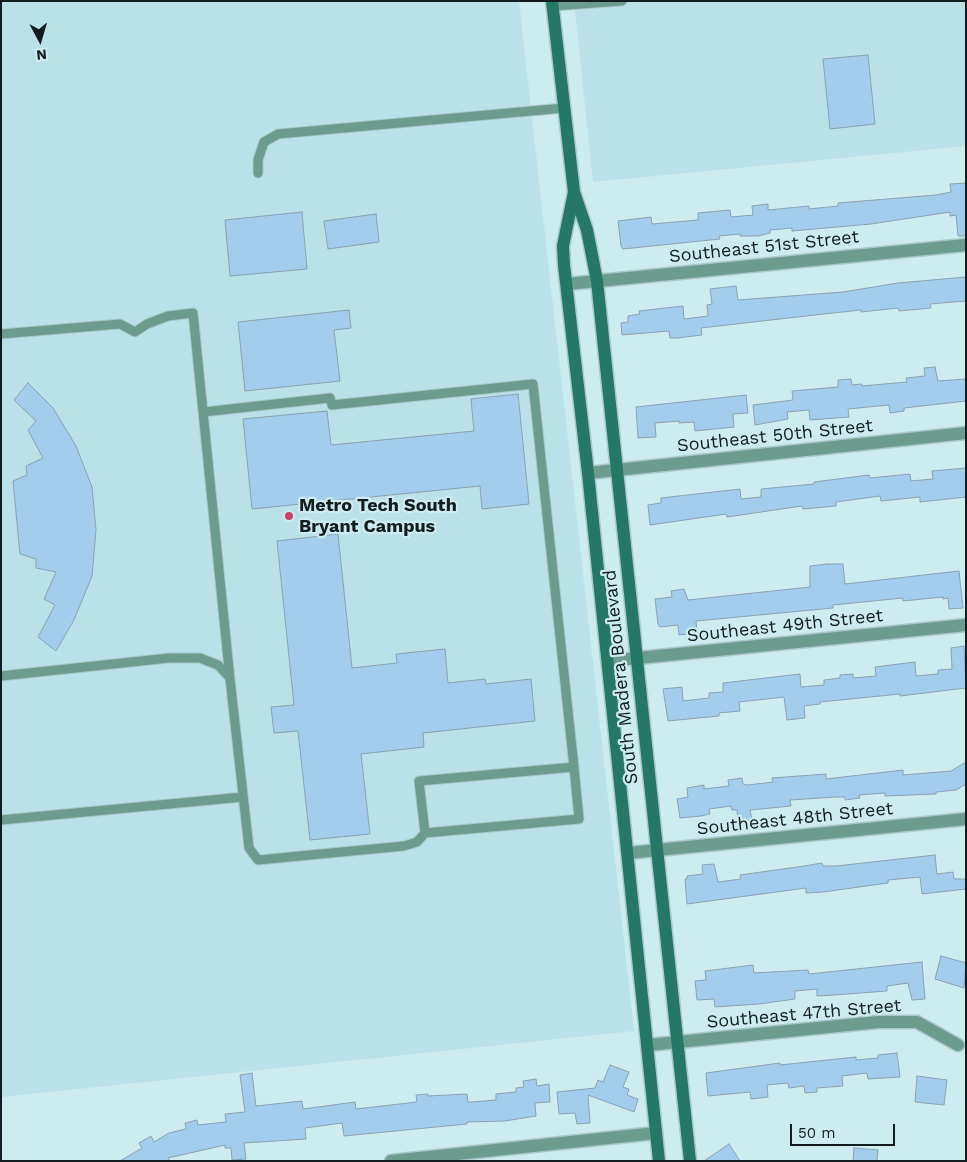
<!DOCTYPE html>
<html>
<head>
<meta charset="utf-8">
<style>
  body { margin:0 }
  #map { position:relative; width:967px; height:1162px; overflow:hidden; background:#ccecf0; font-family:"Work Sans",sans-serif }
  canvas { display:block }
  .frame { position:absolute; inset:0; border:2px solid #111d1f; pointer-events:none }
  .north { position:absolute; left:15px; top:15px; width:50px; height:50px; -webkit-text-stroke:4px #ccecf0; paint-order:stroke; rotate:174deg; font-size:14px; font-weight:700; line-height:20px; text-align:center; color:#111d1f }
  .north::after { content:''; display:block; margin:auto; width:18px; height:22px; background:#111d1f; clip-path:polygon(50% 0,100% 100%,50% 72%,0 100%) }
  .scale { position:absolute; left:790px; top:1124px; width:105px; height:22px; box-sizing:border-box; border:2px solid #111d1f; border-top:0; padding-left:6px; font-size:15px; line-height:18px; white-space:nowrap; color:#111d1f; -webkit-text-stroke:4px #ccecf0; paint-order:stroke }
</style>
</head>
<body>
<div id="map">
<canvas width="967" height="1162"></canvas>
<div class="frame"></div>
<div class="north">N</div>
<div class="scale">50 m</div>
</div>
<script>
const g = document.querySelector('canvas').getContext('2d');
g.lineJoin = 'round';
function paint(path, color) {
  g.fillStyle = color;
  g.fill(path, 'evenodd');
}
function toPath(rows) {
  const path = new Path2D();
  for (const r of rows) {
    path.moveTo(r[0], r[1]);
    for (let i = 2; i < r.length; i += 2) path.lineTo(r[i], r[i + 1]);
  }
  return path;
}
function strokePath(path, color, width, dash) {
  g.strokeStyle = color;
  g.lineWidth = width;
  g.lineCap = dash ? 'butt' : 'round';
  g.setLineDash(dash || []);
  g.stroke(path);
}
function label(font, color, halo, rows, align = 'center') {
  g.font = font + ' "Work Sans",sans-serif';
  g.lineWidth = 4.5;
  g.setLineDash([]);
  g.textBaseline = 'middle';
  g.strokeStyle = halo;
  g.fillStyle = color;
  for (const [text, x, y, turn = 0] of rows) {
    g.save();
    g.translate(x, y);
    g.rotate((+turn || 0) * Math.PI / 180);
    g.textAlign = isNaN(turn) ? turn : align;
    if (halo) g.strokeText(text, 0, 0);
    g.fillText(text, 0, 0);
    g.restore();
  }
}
const built = toPath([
  [1,1,519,1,634,1031,1,1097],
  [574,1,966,1,966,146,593,182]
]);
const building = toPath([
  [868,55,875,124,830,129,823,59,868,55],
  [966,183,966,236,958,236,956,215,950,216,950,212,871,224,792,231,792,228,770,230,770,233,758,236,740,236,740,234,719,236,720,239,623,249,621,246,618,221,651,217,652,224,698,220,698,213,730,210,731,217,753,215,752,206,768,204,768,210,809,206,809,209,838,206,838,203,936,195,951,192,950,184,966,183],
  [302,212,307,269,230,276,225,220,302,212],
  [376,214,379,242,328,249,324,221,376,214],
  [966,277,966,301,930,304,931,308,899,311,898,308,861,312,861,310,815,315,701,328,702,335,677,338,670,338,669,331,622,335,621,323,628,322,628,316,640,314,639,311,683,306,684,319,708,316,707,305,712,304,710,289,736,286,738,300,843,292,898,283,966,277],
  [349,310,351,328,334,330,340,381,245,391,238,322,349,310],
  [935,367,938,381,966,379,966,401,904,408,904,411,890,413,889,405,848,409,849,417,810,420,809,410,787,412,788,419,755,425,753,405,793,400,792,391,838,387,838,380,851,379,852,385,862,384,862,386,907,382,906,378,925,376,924,368,935,367],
  [28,383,53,408,76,446,92,487,96,530,92,576,74,620,56,651,38,637,55,605,44,599,56,572,36,568,36,559,20,554,13,481,27,475,26,466,43,458,28,430,36,421,14,400,28,383],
  [518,394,529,504,482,509,480,486,252,509,243,419,327,411,331,445,474,431,471,399,518,394],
  [746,395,748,413,733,414,734,427,695,431,694,422,679,423,679,421,655,423,656,437,638,438,636,407,746,395],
  [966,468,966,497,920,502,920,497,881,501,880,496,836,502,836,506,803,509,802,506,727,517,726,514,650,525,648,505,661,503,661,498,740,489,741,499,761,497,761,489,814,484,814,482,869,475,870,478,910,474,911,481,933,479,932,471,966,468],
  [338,534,352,668,397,663,396,654,445,649,448,683,485,679,486,684,531,679,535,721,423,733,424,747,361,754,370,834,310,840,298,731,274,733,271,707,294,705,277,541,338,534],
  [827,564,843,564,845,584,959,571,963,608,949,609,948,598,943,599,943,597,903,601,903,598,833,605,833,608,696,621,697,633,679,635,678,625,660,627,658,624,655,599,672,597,671,591,684,589,688,600,810,587,810,566,827,564],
  [964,646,966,688,900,696,900,694,820,702,820,704,804,706,805,718,787,720,784,697,739,702,740,711,719,713,719,716,668,721,663,689,682,687,683,701,709,698,709,693,723,692,723,683,800,674,801,687,824,685,824,680,840,678,840,675,853,674,853,678,876,676,875,667,915,662,916,676,938,674,938,670,952,669,951,648,964,646],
  [966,762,966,784,956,790,936,792,936,794,885,796,885,793,859,795,860,798,845,800,845,797,836,797,790,800,791,806,750,810,752,820,738,822,737,810,732,810,731,806,709,809,710,814,701,816,680,818,677,799,688,797,687,788,704,785,704,789,729,786,728,780,742,778,743,784,748,785,773,782,772,778,826,774,826,779,903,770,903,775,951,771,966,762],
  [935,855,937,874,953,872,954,879,966,879,966,889,922,894,920,877,888,880,888,883,823,892,806,893,806,888,687,904,685,879,687,879,687,876,703,874,702,865,714,864,718,882,741,879,740,875,804,866,822,863,823,866,836,866,935,855],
  [941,956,966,963,964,988,935,979,941,956],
  [922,962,925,999,912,1000,908,983,887,986,887,991,834,995,817,996,817,989,795,991,795,999,759,1004,715,1007,714,999,697,1000,695,981,706,980,705,971,753,965,754,973,808,970,809,974,922,962],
  [897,1053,900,1077,868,1079,867,1073,842,1076,843,1086,817,1088,817,1092,805,1093,804,1086,789,1088,788,1083,767,1085,768,1097,751,1099,750,1092,708,1096,706,1073,780,1063,780,1065,856,1057,856,1060,878,1058,878,1055,897,1053],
  [610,1065,629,1072,623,1087,629,1089,627,1095,638,1099,634,1112,588,1095,590,1123,577,1124,575,1113,559,1114,557,1092,595,1088,598,1080,603,1082,610,1065],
  [252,1073,256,1106,302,1101,303,1109,355,1102,356,1109,417,1102,416,1095,428,1094,428,1096,467,1094,468,1102,472,1102,496,1100,496,1094,516,1092,516,1088,524,1087,523,1081,536,1079,537,1086,549,1084,550,1102,535,1103,536,1116,505,1121,467,1122,467,1124,344,1136,342,1123,305,1128,306,1139,244,1143,246,1159,232,1160,231,1148,225,1148,225,1145,168,1158,170,1161,120,1161,142,1148,139,1143,151,1136,154,1142,169,1133,186,1129,185,1123,197,1120,198,1125,226,1122,225,1114,245,1112,240,1075,252,1073],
  [917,1076,947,1080,944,1105,915,1102,917,1076],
  [729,1144,740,1161,704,1161,729,1144],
  [854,1148,878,1150,877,1161,853,1161,854,1148]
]);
const lane = toPath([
  [553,6,622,1],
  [258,173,258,160,264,142,278,134,564,108],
  [1,334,120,324,135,332,147,324,168,316,193,313,230,679,249,848,258,860,404,846,417,842,425,833,419,781,574,767,533,384,332,405,330,398,203,412],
  [1,676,169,658,200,658,218,665,230,678],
  [1,820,243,797],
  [425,833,579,819,574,767]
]);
const street = toPath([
  [567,284,966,245],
  [588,473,966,433],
  [608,661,966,625],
  [628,853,966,819],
  [648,1045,878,1022,917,1022,958,1045],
  [391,1161,656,1133]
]);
const secondary = toPath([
  [552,1,574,192,587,230,597,281,690,1161],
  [574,192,563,246,564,265,588,473,659,1161]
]);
const markers = [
  [289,516,5,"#cd3f67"]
];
const streetNames = [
  ["Southeast 51st Street",764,247,-6],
  ["Southeast 50th Street",775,436,-6],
  ["Southeast 49th Street",785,626,-6],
  ["South Madera Boulevard",621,677,-96],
  ["Southeast 48th Street",795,819,-6],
  ["Southeast 47th Street",804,1014,-5]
];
const poiNames = [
  ["Metro Tech South",299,506],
  ["Bryant Campus",299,527]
];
paint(built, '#b9e1e7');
paint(building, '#a2cdec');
strokePath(building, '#8ba1b1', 1);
strokePath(lane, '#aac7ca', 11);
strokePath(street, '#aac7ca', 15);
strokePath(secondary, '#aac7ca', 15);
strokePath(lane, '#6c9c8e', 9);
strokePath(street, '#6c9c8e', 12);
strokePath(secondary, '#257865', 12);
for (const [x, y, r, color] of markers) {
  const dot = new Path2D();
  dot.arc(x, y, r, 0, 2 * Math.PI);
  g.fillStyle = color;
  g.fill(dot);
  strokePath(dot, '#ccecf0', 2);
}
label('18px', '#111d1f', '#ccecf0', streetNames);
label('bold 18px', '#111d1f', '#ccecf0', poiNames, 'left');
</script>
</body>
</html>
